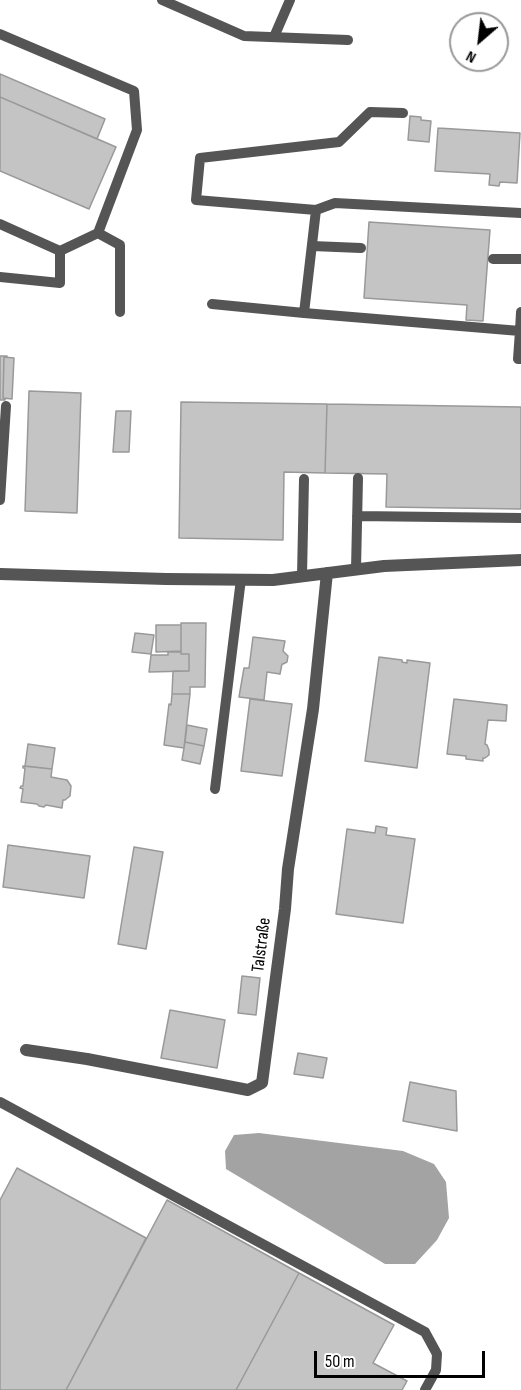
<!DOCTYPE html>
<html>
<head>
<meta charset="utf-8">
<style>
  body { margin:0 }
  #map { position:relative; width:521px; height:1390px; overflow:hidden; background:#fff; font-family:"Sofia Sans Condensed",sans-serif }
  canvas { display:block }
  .north { position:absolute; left:449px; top:12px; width:60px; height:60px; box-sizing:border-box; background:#fff; border:2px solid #999; border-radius:50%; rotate:208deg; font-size:16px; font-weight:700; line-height:24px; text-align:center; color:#000 }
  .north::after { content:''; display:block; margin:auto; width:21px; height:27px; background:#000; clip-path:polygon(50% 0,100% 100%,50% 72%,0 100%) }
  .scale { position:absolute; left:314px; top:1351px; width:171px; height:27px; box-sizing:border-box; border:3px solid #000; border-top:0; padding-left:8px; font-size:18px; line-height:21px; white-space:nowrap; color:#000; -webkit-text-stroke:4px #fff; paint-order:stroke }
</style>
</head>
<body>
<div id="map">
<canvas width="521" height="1390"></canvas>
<div class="north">N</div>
<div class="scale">50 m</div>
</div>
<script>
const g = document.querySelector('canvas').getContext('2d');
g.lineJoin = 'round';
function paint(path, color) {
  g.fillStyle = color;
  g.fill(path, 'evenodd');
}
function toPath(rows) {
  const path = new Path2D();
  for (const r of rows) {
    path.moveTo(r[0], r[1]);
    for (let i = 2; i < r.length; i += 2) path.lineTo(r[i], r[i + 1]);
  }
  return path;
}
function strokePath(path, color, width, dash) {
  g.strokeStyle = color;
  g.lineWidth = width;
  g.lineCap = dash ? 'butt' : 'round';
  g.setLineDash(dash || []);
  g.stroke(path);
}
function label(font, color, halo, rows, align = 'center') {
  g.font = font + ' "Sofia Sans Condensed",sans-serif';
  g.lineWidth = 6;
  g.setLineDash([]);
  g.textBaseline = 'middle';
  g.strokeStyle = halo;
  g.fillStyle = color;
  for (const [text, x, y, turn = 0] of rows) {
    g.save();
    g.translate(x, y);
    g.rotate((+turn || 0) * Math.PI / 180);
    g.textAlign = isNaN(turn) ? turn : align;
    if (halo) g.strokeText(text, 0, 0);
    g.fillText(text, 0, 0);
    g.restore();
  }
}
const water = toPath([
  [259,1133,403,1151,434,1164,446,1182,449,1218,437,1240,415,1264,385,1264,226,1169,225,1151,234,1135]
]);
const building = toPath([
  [0,74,105,119,97,139,0,97,0,74],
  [0,97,116,147,89,209,0,171,0,97],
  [410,116,421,117,421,120,431,121,429,142,408,140,410,116],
  [438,128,520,133,517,183,500,182,499,186,489,185,490,174,435,171,438,128],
  [369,222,490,230,483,321,466,320,467,305,364,298,369,222],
  [0,356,7,356,7,357,4,357,3,398,5,399,5,400,0,400,0,356],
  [4,357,14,358,12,399,3,398,4,357],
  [29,391,81,393,77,513,25,511,29,391],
  [181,402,327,404,325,473,284,472,283,540,179,538,181,402],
  [327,404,521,407,521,509,386,507,387,474,325,473,327,404],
  [116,411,131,411,129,452,113,452,116,411],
  [181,623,206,623,205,687,190,687,190,694,172,694,173,671,189,671,189,654,181,654,181,623],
  [156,625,181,625,181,651,156,652,156,625],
  [135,633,154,635,151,654,132,652,135,633],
  [253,637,285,641,283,651,288,656,287,662,283,664,282,664,280,674,267,672,264,700,239,697,244,668,249,668,253,637],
  [168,652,181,652,181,654,189,654,189,671,149,672,151,655,168,655,168,652],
  [379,657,402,660,402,662,407,663,407,660,430,663,417,768,365,761,379,657],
  [172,694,190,694,184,748,164,745,169,704,171,705,172,694],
  [250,699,292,704,282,776,241,771,250,699],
  [454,699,507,705,506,721,488,720,485,744,487,745,489,750,489,755,485,758,483,758,483,761,466,759,466,756,447,754,454,699],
  [187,725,207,729,204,746,185,742,187,725],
  [185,742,204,746,200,764,182,760,185,742],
  [28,744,55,748,52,769,25,766,28,744],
  [23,766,52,769,51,777,67,780,71,786,70,796,65,800,63,800,62,808,46,805,44,807,39,806,37,804,21,802,23,789,20,788,21,786,23,786,25,768,23,768,23,766],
  [376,826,387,828,386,835,415,839,403,923,336,914,347,829,375,833,376,826],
  [8,845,90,856,84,898,3,887,8,845],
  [134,847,163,852,146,949,118,944,134,847],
  [242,976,260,978,256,1015,238,1013,242,976],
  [170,1010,225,1020,217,1068,161,1058,170,1010],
  [298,1053,327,1058,323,1078,294,1074,298,1053],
  [410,1082,456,1091,457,1131,403,1121,410,1082],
  [17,1168,146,1238,66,1390,0,1390,0,1200,17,1168],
  [167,1200,299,1273,236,1390,66,1390,167,1200],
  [299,1273,394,1325,373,1363,407,1381,402,1390,236,1390,299,1273]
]);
const lane = toPath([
  [162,0,244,36,348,40],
  [0,34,134,91,137,130,98,233],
  [274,37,290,0],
  [403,113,370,112,339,142,200,158,196,200,316,210,335,203,521,213],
  [0,224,60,251,60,283,0,277],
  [312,246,361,248],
  [60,251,98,233,120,245,120,312],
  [493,259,521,259],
  [212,304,304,313,316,210],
  [304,313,520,331,521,312],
  [520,331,518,359,521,359],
  [0,500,6,406],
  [357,516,521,518],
  [356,569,358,478],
  [302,576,304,479],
  [215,789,241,579],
  [0,1102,425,1332,437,1354,436,1370,425,1390]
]);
const street = toPath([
  [0,574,166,579,273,580,384,566,521,560],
  [26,1050,87,1059,248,1090,262,1083,285,909,288,869,313,709,327,573]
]);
const streetNames = [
  ["Talstraße",262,945,-83]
];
paint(water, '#a3a3a3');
paint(building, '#c4c4c4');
strokePath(building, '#999', 1.5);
strokePath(lane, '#555', 10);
strokePath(street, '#555', 12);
label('18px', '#000', '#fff', streetNames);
</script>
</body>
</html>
